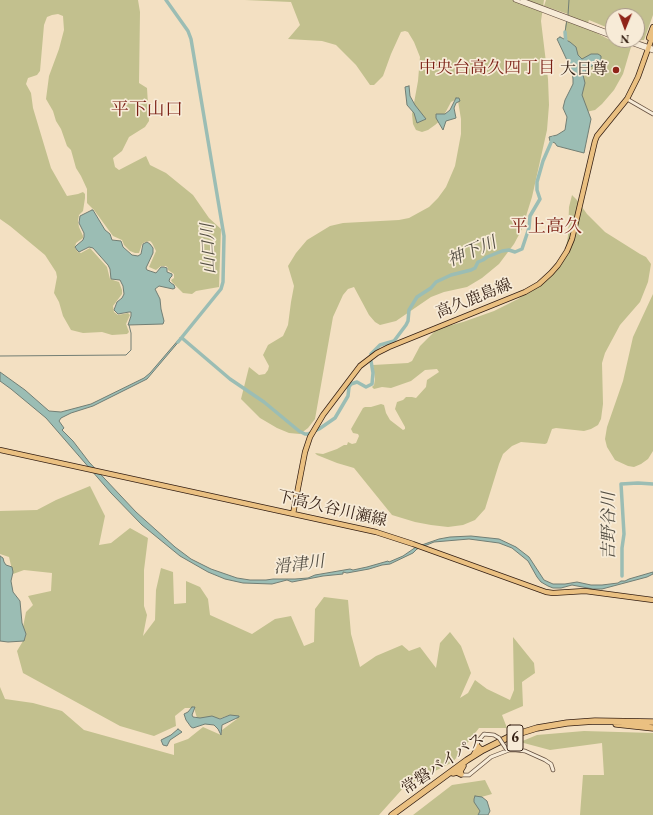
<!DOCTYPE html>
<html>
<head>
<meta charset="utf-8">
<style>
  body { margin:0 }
  #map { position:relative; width:653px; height:815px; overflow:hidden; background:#f3e0c2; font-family:"EB Garamond",serif }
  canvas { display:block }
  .north { position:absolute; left:605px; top:8px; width:40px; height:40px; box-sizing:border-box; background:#f7ebd7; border:1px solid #a99989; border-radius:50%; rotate:181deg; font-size:11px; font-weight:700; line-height:16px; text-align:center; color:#341f13 }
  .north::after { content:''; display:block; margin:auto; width:14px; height:18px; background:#8f2418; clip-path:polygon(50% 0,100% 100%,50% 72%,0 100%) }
</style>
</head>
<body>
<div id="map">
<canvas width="653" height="815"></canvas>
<div class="north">N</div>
</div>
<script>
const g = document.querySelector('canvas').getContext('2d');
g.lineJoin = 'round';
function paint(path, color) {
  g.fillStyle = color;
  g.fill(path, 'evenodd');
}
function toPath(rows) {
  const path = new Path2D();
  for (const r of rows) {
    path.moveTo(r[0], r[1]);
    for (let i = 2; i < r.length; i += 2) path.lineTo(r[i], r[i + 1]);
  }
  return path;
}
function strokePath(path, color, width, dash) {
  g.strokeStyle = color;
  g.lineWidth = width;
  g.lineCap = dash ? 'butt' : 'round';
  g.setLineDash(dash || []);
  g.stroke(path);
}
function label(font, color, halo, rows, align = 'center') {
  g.font = font + ' "EB Garamond","Noto Serif JP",serif';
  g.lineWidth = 3.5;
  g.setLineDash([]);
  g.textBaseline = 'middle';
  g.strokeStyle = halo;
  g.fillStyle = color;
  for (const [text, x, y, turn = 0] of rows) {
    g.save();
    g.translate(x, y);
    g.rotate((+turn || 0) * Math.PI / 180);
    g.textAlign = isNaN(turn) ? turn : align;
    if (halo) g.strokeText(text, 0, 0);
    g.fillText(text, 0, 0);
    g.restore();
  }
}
const green = toPath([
  [0,0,138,0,140,12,139,83,147,88,149,121,145,127,129,137,122,151,113,158,115,167,119,170,146,156,150,165,166,173,193,195,209,218,221,229,219,287,196,291,192,294,183,293,172,282,171,280,174,278,174,274,168,270,168,268,166,266,161,266,156,270,149,267,156,251,152,243,150,241,145,242,142,244,139,253,135,253,130,251,124,245,122,240,113,236,94,210,87,203,87,189,81,176,76,168,71,150,67,146,61,129,56,121,53,111,46,99,49,76,59,49,64,30,63,16,58,14,52,15,47,17,44,25,40,71,37,75,28,78,26,84,31,93,33,108,51,168,67,196,78,194,83,192,85,194,85,198,83,211,79,215,78,221,79,227,83,236,83,238,76,243,75,248,78,252,81,253,90,248,107,267,110,279,119,282,122,290,122,294,113,306,114,312,118,315,128,313,130,315,126,324,129,332,127,334,112,335,102,332,83,333,71,330,63,316,59,302,54,293,57,277,56,272,45,255,10,226,0,219],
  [245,0,544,0,541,21,548,79,549,105,547,130,532,197,522,229,514,244,499,264,482,278,467,287,444,292,431,297,396,321,380,325,375,322,369,315,354,287,348,289,343,295,333,317,315,419,308,428,300,434,289,433,277,428,260,418,241,399,249,367,259,375,265,374,268,370,269,366,263,355,268,345,283,336,288,325,291,302,294,286,288,266,296,253,307,240,330,226,343,223,399,220,409,218,429,207,438,198,446,187,455,166,461,134,461,119,458,101,457,99,451,102,442,119,435,125,428,130,422,132,416,130,413,124,412,114,418,81,420,57,414,42,408,32,405,31,401,32,391,54,383,76,374,85,370,85,356,65,336,45,322,41,288,39,300,25,291,2],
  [546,0,653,0,653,15,644,40,637,40,637,16,613,16,613,30,589,20,586,27,589,29,608,39,631,47,623,74,614,90,602,104,595,110,586,112,571,91,576,75,568,42,565,34,565,26,568,14,544,6],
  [572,195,577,200,587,214,605,232,640,254,646,257,651,264,648,282,640,302,620,325,605,353,602,363,603,404,601,419,598,425,591,429,584,431,556,428,552,429,547,443,545,444,521,442,512,446,503,454,499,464,485,509,475,520,463,525,448,527,431,525,415,522,392,515,354,468,337,463,317,455,315,453,323,454,337,449,344,445,347,445,348,442,352,444,356,443,359,436,358,434,353,433,351,429,363,408,365,407,371,407,381,404,384,405,386,413,390,420,403,430,405,429,405,427,395,409,397,402,403,400,406,397,412,397,416,398,426,387,427,380,439,372,437,369,425,370,411,381,391,388,382,387,374,389,372,387,374,385,375,379,373,365,408,363,412,361,420,346,435,331,444,327,463,322,494,311,518,299,537,285,550,274,562,257,566,247,568,236,569,207],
  [653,294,653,451,648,459,641,464,634,467,628,466,615,460,607,447,605,439,607,427,623,381,633,337],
  [90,486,105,516,99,545,111,543,130,528,148,538,144,570,144,606,147,615,143,636,155,620,156,590,161,568,173,572,174,604,186,603,186,581,200,587,208,599,210,615,252,634,275,619,291,616,304,646,314,642,315,609,324,597,348,600,351,634,360,667,376,656,402,645,409,651,420,647,436,668,440,643,450,632,461,646,471,673,460,698,468,693,475,680,487,689,510,700,514,690,513,637,534,663,535,673,522,682,523,706,502,715,507,728,479,728,453,762,405,786,379,815,0,815,0,687,5,699,33,703,62,711,84,730,174,755,174,744,188,739,203,727,221,735,222,730,237,719,230,715,218,719,197,718,194,708,185,708,175,716,176,726,154,736,120,726,23,673,17,651,26,636,23,627,26,612,33,605,28,596,51,591,52,573,24,570,13,574,9,557,0,554,0,511,37,510,56,500],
  [584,731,653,733,653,815,580,815,583,775,604,775,602,743,550,750,520,742,537,735],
  [485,780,492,794,474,799,480,811,478,815,413,815,452,785]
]);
const water = toPath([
  [560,37,570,42,576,47,578,55,582,59,591,54,598,54,601,56,601,60,600,62,588,68,583,75,585,83,582,95,591,119,584,153,557,146,555,143,550,141,549,137,557,135,565,130,567,117,563,108,565,100,573,84,573,79,572,71,557,39,560,37],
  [409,86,410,96,415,105,426,119,417,123,414,113,407,105,405,87,409,86],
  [456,98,459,98,460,101,456,103,454,108,456,118,446,121,443,130,436,118,436,114,445,114,450,110,456,98],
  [92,210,93,210,105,230,110,234,112,240,121,241,123,247,132,255,138,256,141,254,143,244,147,242,150,244,153,248,153,253,146,268,147,270,156,273,161,267,164,267,167,268,167,272,172,274,172,276,170,278,169,281,171,283,174,285,175,288,173,289,159,286,155,289,160,299,161,309,164,321,163,324,128,325,131,316,131,312,129,312,118,314,114,310,117,302,122,298,124,294,123,286,120,280,111,279,110,269,108,265,93,248,89,247,79,252,77,250,75,247,77,245,83,240,84,237,84,233,79,223,80,216,92,210],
  [180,338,181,339,147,379,93,406,71,413,61,418,59,421,64,428,62,430,73,441,89,462,136,512,175,547,191,559,211,569,237,578,250,580,266,580,273,579,295,579,308,578,315,575,350,569,353,570,367,567,388,561,389,562,403,556,416,547,439,539,450,537,471,536,499,539,516,547,529,557,544,580,553,584,565,584,577,582,591,585,602,585,618,583,621,581,625,581,629,579,653,572,653,574,647,577,602,589,593,589,572,585,561,588,553,588,548,586,541,582,537,577,528,561,512,548,499,543,469,539,434,542,417,549,413,553,390,564,382,565,369,569,347,573,343,572,343,574,323,576,292,582,287,580,272,584,243,583,225,579,208,572,180,556,142,525,111,493,46,418,11,389,0,381,0,372,25,390,49,411,61,412,91,404,144,378,150,373,180,338],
  [0,556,3,558,4,562,6,565,12,567,13,572,11,581,13,592,20,601,22,623,26,634,24,641,8,642,0,641,0,556],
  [192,707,195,707,192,715,193,717,200,718,212,716,220,719,230,715,239,716,239,717,222,725,221,735,218,729,214,725,205,724,193,728,191,727,186,720,184,714,188,712,192,707],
  [178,729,182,732,170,740,167,746,163,745,161,740,171,735,178,729],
  [475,796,482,797,487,801,490,811,488,815,478,815,480,811,474,802,474,799,475,796]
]);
const stream = toPath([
  [568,15,569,0],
  [565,32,567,20],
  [0,356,126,355,131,350,131,333,129,325]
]);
const river = toPath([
  [166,0,188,31,191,39,224,236,223,282,221,289,178,342],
  [565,32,566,43],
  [182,338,230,379,264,402,299,431,305,434,308,434,319,429,335,418,348,396,349,387,351,384,357,382,366,387,372,384,373,373,371,361],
  [371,354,380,345,394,341,406,325,408,321,409,310,417,297,431,288,436,282,451,275,471,270,475,268,478,262,483,260,487,257,502,251,509,250,515,252,522,249,529,228,530,216,540,199,537,190,537,182,543,161,553,138],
  [622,576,622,548,624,534,621,484,638,483,653,484]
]);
const minor = toPath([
  [515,0,613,37],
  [522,0,613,34],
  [622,40,653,51],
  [629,40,653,48],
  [627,99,653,114],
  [477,746,478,741,484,734,494,735,499,738],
  [461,774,462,775,469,775,491,757,509,750,516,750,525,751,545,760,551,764,553,770]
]);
const major = toPath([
  [649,38,653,27],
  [0,450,376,532,413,544,546,592,553,593,585,591,653,600],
  [293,514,305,452,310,437,323,415,360,366,377,353,389,347,525,292,539,284,551,273,558,265,567,251,572,239,595,141,597,136,627,99,638,77,653,35]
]);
const highway = toPath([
  [616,724,653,728],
  [474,755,477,750,477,746,480,749,483,750],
  [453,773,457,772,461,774,460,771,463,766],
  [392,815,467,760,483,750,511,736,537,728,567,723,595,721,653,722]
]);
const minorBridge = toPath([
  [499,738,507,750]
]);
const markers = [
  [616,70,4,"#8f2418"]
];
const shields = [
  [515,738,16]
];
const shieldNames = [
  ["6",515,738]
];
const poiNames = [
  ["大日尊",608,70]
];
const streetNames = [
  ["高久鹿島線",474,299,-22],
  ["下高久谷川瀬線",332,509,13],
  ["常磐バイパス",443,764,-34]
];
const neighbourhoodNames = [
  ["中央台高久四丁目",487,68]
];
const waterNames = [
  ["山口川",209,249,-92],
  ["神下川",472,252,-23],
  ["吉野谷川",609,526,-90],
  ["滑津川",299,565,-7]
];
const quarterNames = [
  ["平下山口",147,110],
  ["平上高久",546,227]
];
paint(green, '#c2c08e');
paint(water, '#9bbdb4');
strokePath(water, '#727e74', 1);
strokePath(stream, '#727e74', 1);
strokePath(river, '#9bbdb4', 3.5);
strokePath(minor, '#644f3f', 4.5);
strokePath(major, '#341f13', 6);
strokePath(highway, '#341f13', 7);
strokePath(minor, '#f7ebd7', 3);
strokePath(major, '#eac081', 4.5);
strokePath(highway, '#eac081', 5.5);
strokePath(minorBridge, '#644f3f', 4.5, []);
strokePath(minorBridge, '#f7ebd7', 3);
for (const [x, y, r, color] of markers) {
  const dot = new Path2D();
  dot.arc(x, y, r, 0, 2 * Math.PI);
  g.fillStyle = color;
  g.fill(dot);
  strokePath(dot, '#f7ebd7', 1.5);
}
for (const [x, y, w] of shields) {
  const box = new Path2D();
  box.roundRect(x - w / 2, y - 13, w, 26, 3);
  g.fillStyle = '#f7ebd7';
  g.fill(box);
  strokePath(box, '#341f13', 1);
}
label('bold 15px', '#341f13', null, shieldNames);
label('16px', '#341f13', '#f7ebd7', poiNames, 'right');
label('16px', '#341f13', '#f7ebd7', streetNames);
label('17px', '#7a1f14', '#f7ebd7', neighbourhoodNames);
label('italic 17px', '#534e43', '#f7ebd7', waterNames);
label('18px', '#7a1f14', '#f7ebd7', quarterNames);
</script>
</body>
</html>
